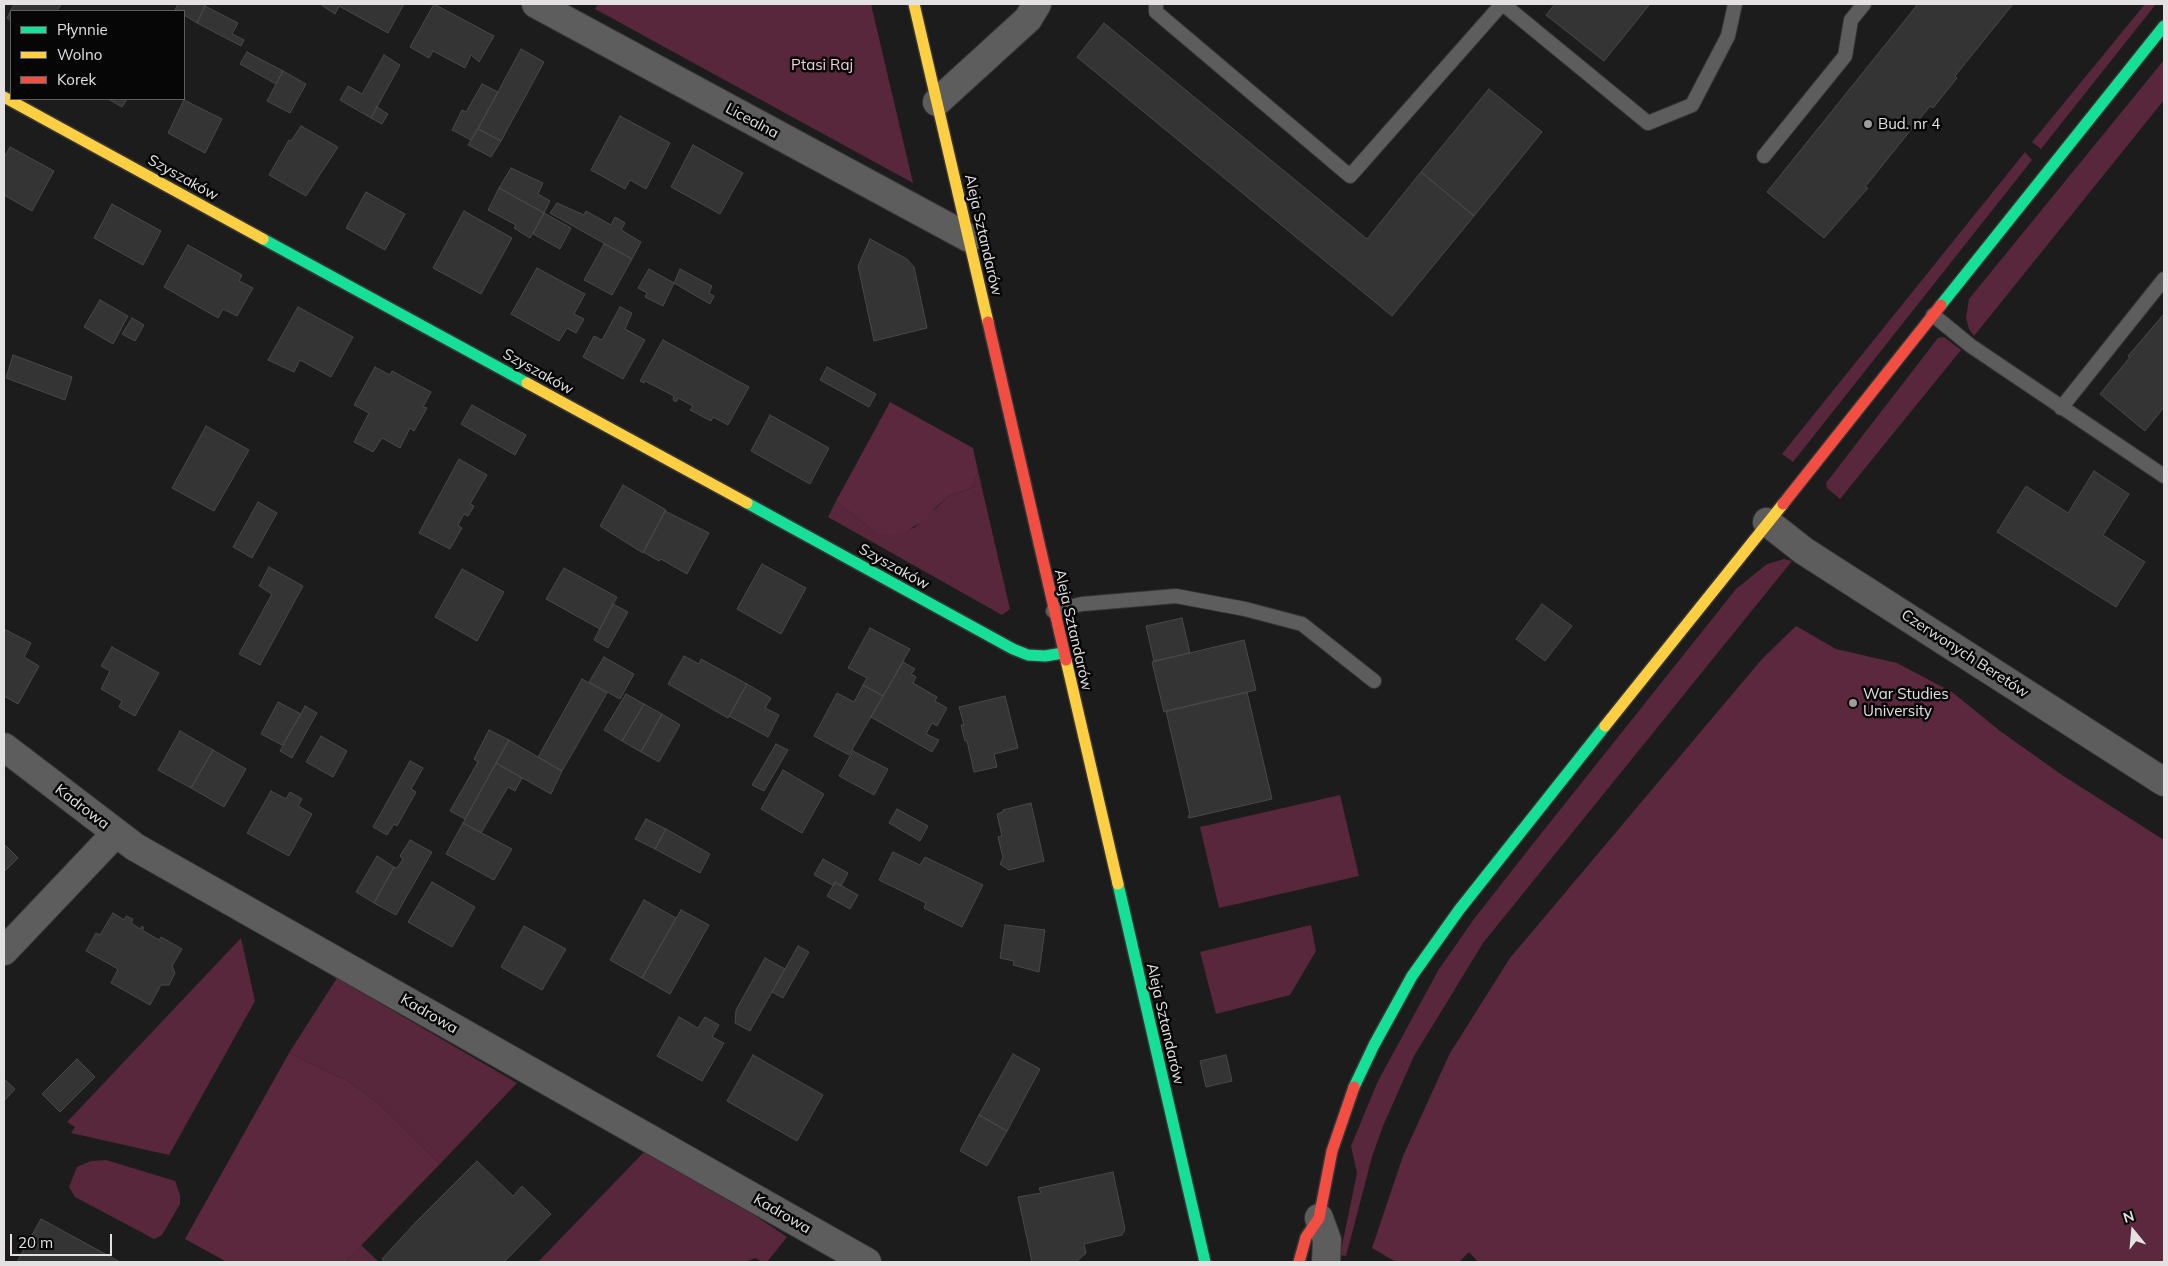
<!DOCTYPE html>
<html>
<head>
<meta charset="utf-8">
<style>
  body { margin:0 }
  #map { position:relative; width:2168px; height:1266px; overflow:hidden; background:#1c1c1c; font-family:Mulish,sans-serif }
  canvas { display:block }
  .frame { position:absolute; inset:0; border:5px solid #e3e1e2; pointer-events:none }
  .legend { position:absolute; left:10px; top:10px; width:175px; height:90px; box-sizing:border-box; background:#070606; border:1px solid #5f5e5e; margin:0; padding:6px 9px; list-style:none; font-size:15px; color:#e3e1e2 }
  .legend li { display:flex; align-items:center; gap:10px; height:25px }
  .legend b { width:25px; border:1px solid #5f5e5e }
  .north { position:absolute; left:2108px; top:1206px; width:50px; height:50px; -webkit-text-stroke:4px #070606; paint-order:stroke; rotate:343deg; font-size:14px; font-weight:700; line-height:20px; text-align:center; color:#e3e1e2 }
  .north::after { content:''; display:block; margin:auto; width:18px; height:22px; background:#e3e1e2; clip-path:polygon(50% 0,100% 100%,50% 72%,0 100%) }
  .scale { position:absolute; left:10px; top:1234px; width:102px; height:22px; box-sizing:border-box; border:2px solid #e3e1e2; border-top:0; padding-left:6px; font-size:15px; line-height:18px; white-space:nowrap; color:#e3e1e2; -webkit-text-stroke:4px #070606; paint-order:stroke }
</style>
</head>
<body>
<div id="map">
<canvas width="2168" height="1266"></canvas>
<div class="frame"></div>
<ul class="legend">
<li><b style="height:6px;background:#16e098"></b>Płynnie</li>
<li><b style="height:6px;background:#ffcf43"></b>Wolno</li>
<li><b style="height:6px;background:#f24e42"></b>Korek</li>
</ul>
<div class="north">N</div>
<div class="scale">20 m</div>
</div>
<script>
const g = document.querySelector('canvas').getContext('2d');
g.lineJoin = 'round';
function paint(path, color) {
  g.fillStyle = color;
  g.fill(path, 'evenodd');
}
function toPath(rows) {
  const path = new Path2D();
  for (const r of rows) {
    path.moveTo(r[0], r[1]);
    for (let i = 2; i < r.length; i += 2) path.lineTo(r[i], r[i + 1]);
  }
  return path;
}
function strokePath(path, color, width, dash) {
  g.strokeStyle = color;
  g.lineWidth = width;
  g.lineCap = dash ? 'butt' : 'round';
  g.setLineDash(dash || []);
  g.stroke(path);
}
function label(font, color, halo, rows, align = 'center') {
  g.font = font + ' Mulish,sans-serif';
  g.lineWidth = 5;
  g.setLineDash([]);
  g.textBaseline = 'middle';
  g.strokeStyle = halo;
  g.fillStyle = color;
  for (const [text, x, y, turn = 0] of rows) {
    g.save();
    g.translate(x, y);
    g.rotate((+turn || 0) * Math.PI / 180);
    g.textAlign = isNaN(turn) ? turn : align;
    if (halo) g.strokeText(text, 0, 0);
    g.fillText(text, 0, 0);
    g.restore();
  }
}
const green = toPath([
  [598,4,871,4,913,183,595,9],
  [2145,4,2156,4,2041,149,2032,142],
  [2164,60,2164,100,1974,336,1969,329,1966,318,1969,299],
  [2025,152,2032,160,1793,462,1782,454],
  [1944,337,1961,350,1840,499,1827,488,1826,483,1938,338],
  [978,471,1010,609,1002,615,828,517,836,501,876,533,914,528,949,496,973,487],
  [1784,559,1792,561,1483,943,1414,1056,1383,1126,1372,1157,1346,1256,1340,1255,1357,1173,1351,1146,1378,1081,1439,969,1474,919,1532,845,1736,589,1767,564],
  [1340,795,1359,876,1219,908,1200,827],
  [1311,925,1316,951,1290,995,1216,1014,1200,952],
  [241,938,255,1001,169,1155,71,1133,75,1127,67,1122],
  [337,978,517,1083,440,1164,378,1103,348,1081,289,1053],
  [644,1152,754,1215,787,1237,767,1262,763,1262,755,1258,746,1262,538,1262],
  [106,1160,175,1181,180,1195,180,1204,162,1235,154,1239,75,1197,69,1187,77,1167,91,1161],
  [361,1245,379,1262,345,1262]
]);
const forest = toPath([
  [890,402,973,448,978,471,973,487,949,496,935,508,925,520,898,536,876,533,836,501],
  [1796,626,1836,649,1897,663,1952,692,2000,731,2062,775,2164,840,2164,1262,1478,1262,1469,1252,1459,1262,1396,1262,1372,1248,1403,1156,1450,1053,1510,958,1762,659],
  [289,1053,348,1081,378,1103,440,1164,345,1262,227,1262,185,1239]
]);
const building = toPath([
  [14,4,61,4,57,11,11,11,11,21,7,18,14,4],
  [178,4,206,4,197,23,184,15,184,11,175,10,178,4],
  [320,4,404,4,388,33,339,6,335,14,320,4],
  [434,4,494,36,479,62,471,55,465,68,433,51,429,58,410,47,434,4],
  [1555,4,1650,4,1604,61,1546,15,1555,4],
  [1918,4,2013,4,1955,76,1957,78,1933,108,1930,106,1865,187,1868,188,1824,238,1767,192,1918,4],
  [205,6,238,23,232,34,244,40,241,46,197,23,205,6],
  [1104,23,1367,239,1421,172,1474,216,1392,316,1077,57,1104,23],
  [521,49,544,62,501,141,478,129,521,49],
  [247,52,283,71,276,84,240,64,247,52],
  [384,55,400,65,371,118,340,100,348,86,362,94,384,55],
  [283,71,306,84,290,113,267,101,283,71],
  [482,84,498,92,471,140,452,130,462,110,466,112,482,84],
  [1489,89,1542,132,1474,216,1421,172,1489,89],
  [108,99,127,99,122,107,108,99],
  [184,100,222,119,205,153,168,133,184,100],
  [377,107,388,114,382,124,371,118,377,107],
  [620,116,670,143,646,189,630,180,625,189,591,170,620,116],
  [301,126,338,147,306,196,269,175,289,140,291,141,301,126],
  [478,129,501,141,491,157,468,145,478,129],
  [693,145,743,173,720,214,671,187,693,145],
  [10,147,54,171,32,211,4,195,4,158,10,147],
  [511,168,543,183,538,194,550,201,544,213,499,188,511,168],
  [499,188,544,213,530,238,514,228,516,225,488,210,499,188],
  [366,192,405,214,385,250,346,228,366,192],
  [557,203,584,215,586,211,611,225,615,217,625,223,621,230,641,242,632,259,550,213,557,203],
  [112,204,161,231,143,265,94,238,112,204],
  [464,211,512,238,481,294,433,268,464,211],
  [544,213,571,228,560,249,533,234,544,213],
  [870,239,907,259,914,267,927,328,874,341,858,266,870,239],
  [604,244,632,259,612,295,584,280,604,244],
  [188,245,242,275,239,281,253,288,237,316,223,309,218,318,164,287,188,245],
  [537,268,585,294,574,314,584,319,576,333,567,328,559,341,511,314,537,268],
  [649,269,674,283,663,306,645,297,647,293,638,288,649,269],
  [680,269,712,286,709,293,714,296,710,304,674,283,680,269],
  [100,300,128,316,113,344,84,327,100,300],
  [298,307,353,337,331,377,300,360,294,372,268,360,298,307],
  [620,307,632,313,625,329,645,340,623,379,583,357,594,336,602,340,620,307],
  [2164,314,2164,407,2145,431,2100,394,2130,357,2128,356,2164,314],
  [132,318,144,325,135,341,122,334,132,318],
  [663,340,749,387,728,425,713,417,711,421,690,410,693,406,678,398,676,402,673,400,674,396,645,381,644,383,640,381,663,340],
  [13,355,72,377,65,400,6,378,13,355],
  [375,367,390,375,392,371,431,392,423,407,427,408,414,431,410,428,400,448,382,438,373,452,354,442,369,413,354,405,375,367],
  [827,367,876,394,869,407,820,380,827,367],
  [472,405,526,435,515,455,461,424,472,405],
  [770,415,829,448,810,484,751,451,770,415],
  [206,426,249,450,214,511,172,488,206,426],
  [459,459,487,475,470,504,474,506,468,516,464,514,458,525,462,528,450,549,419,533,459,459],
  [2094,471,2129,494,2103,535,2145,562,2116,607,1997,532,2026,486,2068,513,2094,471],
  [623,485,666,510,643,553,600,526,623,485],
  [258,502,277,513,252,558,233,547,258,502],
  [665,511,709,533,687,574,661,559,659,561,643,552,665,511],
  [762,564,806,588,781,634,737,609,762,564],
  [269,567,303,586,260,665,239,654,272,594,259,586,269,567],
  [564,568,617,597,600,629,546,599,564,568],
  [462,569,504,592,477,641,435,617,462,569],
  [613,604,628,612,608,648,594,640,613,604],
  [1542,604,1572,626,1545,661,1516,639,1542,604],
  [1182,618,1190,653,1154,661,1146,626,1182,618],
  [870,628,910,649,883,696,863,685,867,678,848,668,870,628],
  [4,629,31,643,24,657,39,666,18,704,4,696,4,629],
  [1244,640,1256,690,1164,712,1152,662,1244,640],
  [112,647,159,673,135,716,119,707,122,701,101,689,110,671,101,666,112,647],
  [684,656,699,664,701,659,747,684,728,718,668,684,684,656],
  [604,657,634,674,620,699,589,682,604,657],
  [903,662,915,669,911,674,916,677,913,683,937,697,935,701,947,708,937,726,932,723,926,734,939,740,932,752,871,717,903,662],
  [582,679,607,693,562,771,538,757,582,679],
  [747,684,771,698,765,708,779,715,768,737,729,716,747,684],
  [863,685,883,696,849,755,814,736,837,693,854,702,863,685],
  [1247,692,1272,799,1189,818,1188,816,1190,815,1166,711,1247,692],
  [626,694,644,704,622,741,604,730,626,694],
  [1005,696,1018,748,994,754,997,767,974,772,967,741,965,741,961,725,964,725,959,707,1005,696],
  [278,702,301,714,282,745,261,734,278,702],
  [644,704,662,714,641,752,622,741,644,704],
  [305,706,317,713,292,758,280,751,305,706],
  [662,714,680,725,659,762,641,752,662,714],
  [489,730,509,740,465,819,450,811,478,762,474,759,489,730],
  [180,731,213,750,191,788,158,770,180,731],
  [321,736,347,751,333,777,306,762,321,736],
  [509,740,562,771,551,794,496,763,509,740],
  [776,744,788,750,764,791,752,785,776,744],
  [213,750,246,769,224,807,191,788,213,750],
  [853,751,888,769,874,795,839,776,853,751],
  [410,761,423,768,411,789,416,792,397,826,394,824,387,835,373,827,410,761],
  [496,763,522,778,515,791,508,787,481,833,463,823,496,763],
  [783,770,824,794,802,833,761,809,783,770],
  [271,791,286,799,290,792,302,799,298,806,312,814,289,856,247,833,271,791],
  [1031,803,1044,861,1009,870,1000,864,1003,858,998,837,1002,836,997,814,1003,812,1003,810,1031,803],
  [897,809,928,826,920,841,889,823,897,809],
  [646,819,666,829,655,849,635,839,646,819],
  [463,823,512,849,494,880,446,854,463,823],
  [666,829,710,854,700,873,655,849,666,829],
  [410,840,432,852,396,915,374,903,394,867,397,868,403,859,400,856,410,840],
  [4,844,18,858,4,872,4,844],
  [893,852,920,865,925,857,983,885,962,927,924,908,926,903,879,880,893,852],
  [377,856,394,867,374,903,356,892,377,856],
  [823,859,848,873,841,886,835,882,834,886,814,875,823,859],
  [432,882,475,907,452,947,408,922,432,882],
  [835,882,858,895,850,909,827,896,835,882],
  [644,900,676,918,642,978,610,960,644,900],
  [681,910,709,925,670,994,642,978,681,910],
  [113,913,124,920,126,916,133,919,131,923,140,929,142,926,144,928,142,930,159,940,161,937,182,949,172,966,175,973,169,985,161,985,150,1005,111,983,118,969,86,951,96,933,100,935,113,913],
  [1005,925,1045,930,1039,972,1013,965,1014,961,1000,958,1005,925],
  [524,926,566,949,542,990,501,967,524,926],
  [798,946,809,952,783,998,772,992,798,946],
  [765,958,785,969,750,1031,735,1023,736,1010,765,958],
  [679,1017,698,1028,705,1017,719,1025,712,1037,724,1043,702,1081,657,1056,679,1017],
  [1013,1054,1040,1069,1007,1131,979,1115,1013,1054],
  [753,1055,823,1095,797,1141,727,1101,753,1055],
  [1226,1055,1232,1081,1206,1087,1200,1061,1226,1055],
  [77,1059,95,1077,60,1112,42,1094,77,1059],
  [4,1079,15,1089,4,1101,4,1079],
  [979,1115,1007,1131,987,1166,960,1151,979,1115],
  [477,1161,513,1196,522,1186,551,1214,504,1262,385,1262,382,1259,415,1223,477,1161],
  [1113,1172,1125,1229,1122,1235,1084,1244,1086,1253,1076,1262,1032,1262,1018,1197,1041,1193,1039,1188,1113,1172],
  [41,1219,120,1262,17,1262,41,1219]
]);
const lane = toPath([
  [1156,4,1156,12,1350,176,1502,4],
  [1503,4,1648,123,1692,105,1728,36,1735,4],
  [1764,156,1845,56,1851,20,1864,4],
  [1933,315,1971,346,2164,476],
  [2061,408,2164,279],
  [1053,611,1082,604,1176,596,1245,609,1302,624,1374,681]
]);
const street = toPath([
  [536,4,969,238],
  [937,102,1028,19,1037,4],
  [1767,522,1804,551,2164,782],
  [4,747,135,847,867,1262],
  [4,951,116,833],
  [1319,1218,1327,1240,1326,1262]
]);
const fast = toPath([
  [263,239,527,383],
  [1941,305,2164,26],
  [747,503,1013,649,1028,655,1045,656,1063,653],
  [1118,884,1205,1262],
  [1354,1087,1374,1045,1412,976,1459,910,1605,726]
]);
const slow = toPath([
  [914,4,988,322],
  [4,97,263,239],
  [527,383,747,503],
  [1066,660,1118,884],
  [1605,726,1783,504]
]);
const jam = toPath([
  [988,322,1066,660],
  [1783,504,1941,305],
  [1299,1262,1306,1237,1319,1218,1332,1151,1354,1087]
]);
const markers = [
  [1868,124,5,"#9d9c9d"],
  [1853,703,5,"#9d9c9d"]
];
const parkNames = [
  ["Ptasi Raj",822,65]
];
const streetNames = [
  ["Licealna",752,121,28],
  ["Szyszaków",183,178,29],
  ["Aleja Sztandarów",983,235,77],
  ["Szyszaków",538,372,29],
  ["Szyszaków",894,567,29],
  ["Aleja Sztandarów",1073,630,77],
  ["Czerwonych Beretów",1965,654,33],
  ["Kadrowa",82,807,37],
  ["Kadrowa",429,1014,30],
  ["Aleja Sztandarów",1165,1024,77],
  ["Kadrowa",782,1214,30]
];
const poiNames = [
  ["Bud. nr 4",1878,124],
  ["War Studies",1863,694],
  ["University",1863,711]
];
paint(green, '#58273c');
paint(forest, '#5c283e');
paint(building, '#353434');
strokePath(building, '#4a4949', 1);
strokePath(lane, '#363636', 16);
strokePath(street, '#363636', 30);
strokePath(fast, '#363636', 14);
strokePath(slow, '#363636', 14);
strokePath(jam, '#363636', 14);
strokePath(lane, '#5e5d5d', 14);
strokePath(street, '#5e5d5d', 28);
strokePath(fast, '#16e098', 11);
strokePath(slow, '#ffcf43', 11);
strokePath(jam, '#f24e42', 11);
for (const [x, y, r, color] of markers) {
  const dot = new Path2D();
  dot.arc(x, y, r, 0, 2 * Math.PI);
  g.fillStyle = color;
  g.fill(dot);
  strokePath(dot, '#070606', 2);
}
label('15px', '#f3cbd9', '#070606', parkNames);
label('15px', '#e3e1e2', '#070606', streetNames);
label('15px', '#e3e1e2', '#070606', poiNames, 'left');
</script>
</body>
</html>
